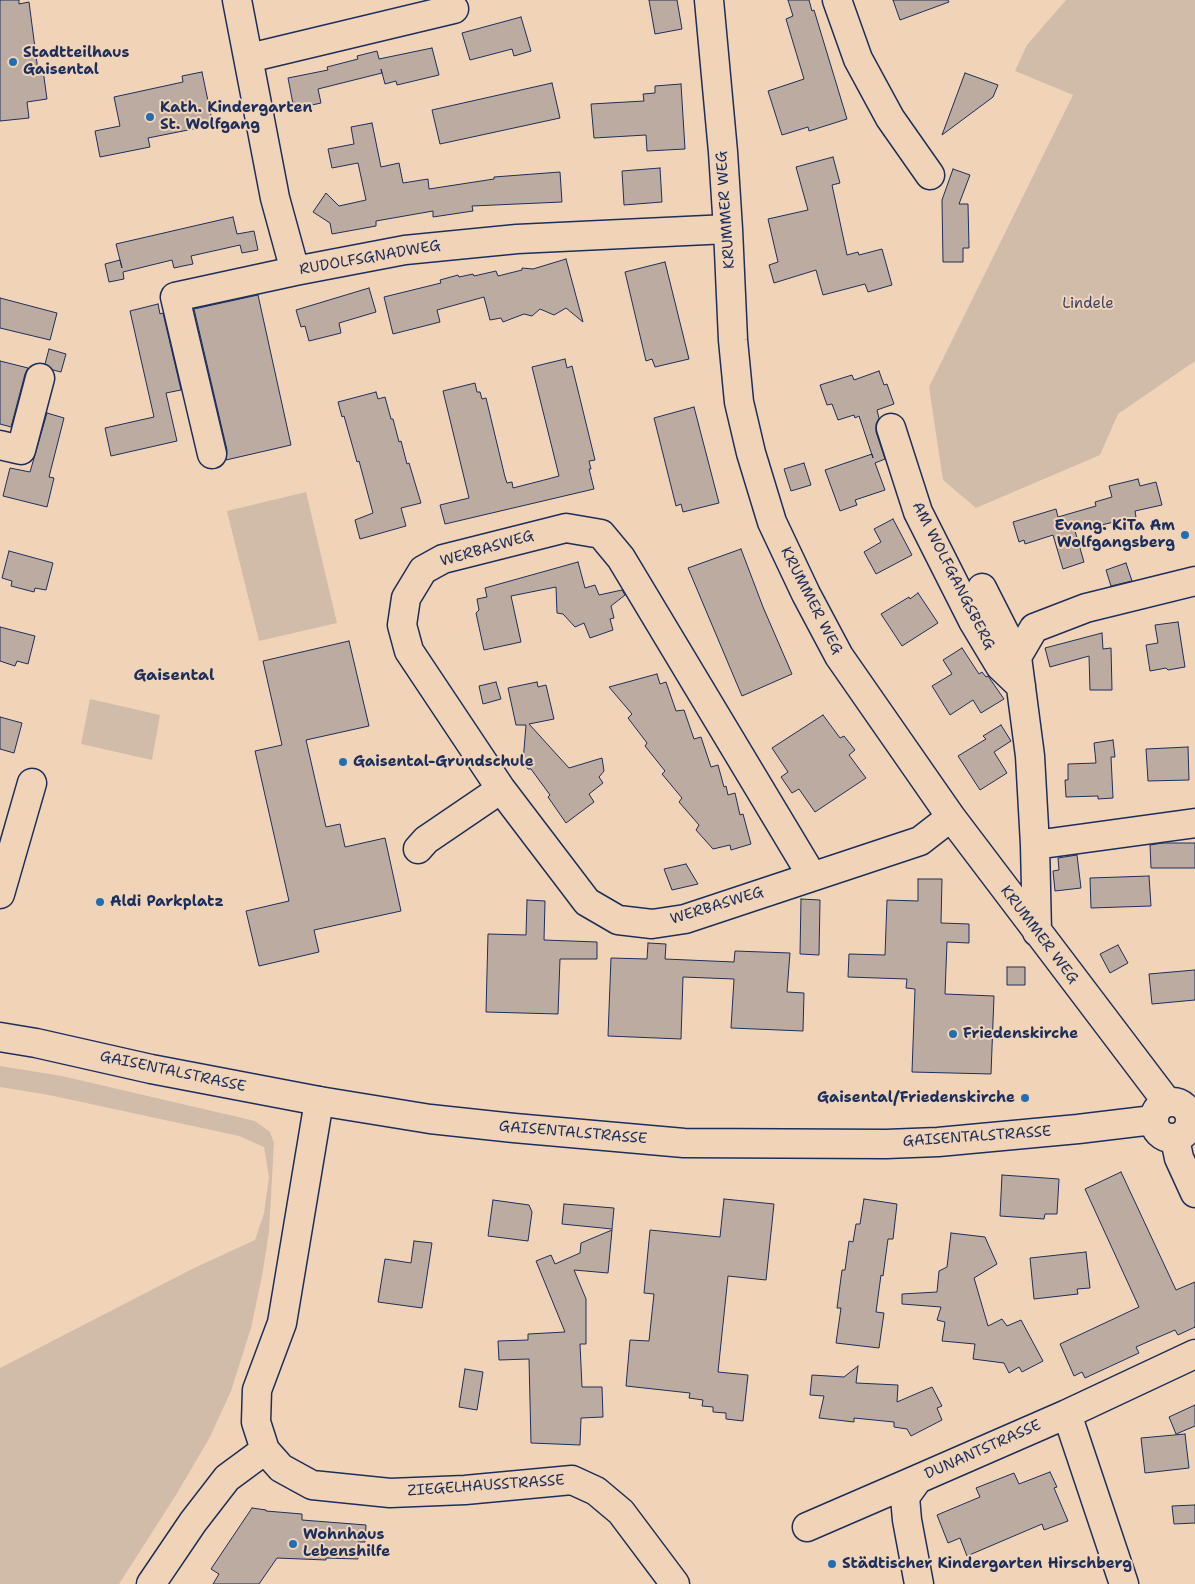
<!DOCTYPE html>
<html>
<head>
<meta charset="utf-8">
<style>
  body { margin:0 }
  canvas { display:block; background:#f1d4b7 }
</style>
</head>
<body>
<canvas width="1195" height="1584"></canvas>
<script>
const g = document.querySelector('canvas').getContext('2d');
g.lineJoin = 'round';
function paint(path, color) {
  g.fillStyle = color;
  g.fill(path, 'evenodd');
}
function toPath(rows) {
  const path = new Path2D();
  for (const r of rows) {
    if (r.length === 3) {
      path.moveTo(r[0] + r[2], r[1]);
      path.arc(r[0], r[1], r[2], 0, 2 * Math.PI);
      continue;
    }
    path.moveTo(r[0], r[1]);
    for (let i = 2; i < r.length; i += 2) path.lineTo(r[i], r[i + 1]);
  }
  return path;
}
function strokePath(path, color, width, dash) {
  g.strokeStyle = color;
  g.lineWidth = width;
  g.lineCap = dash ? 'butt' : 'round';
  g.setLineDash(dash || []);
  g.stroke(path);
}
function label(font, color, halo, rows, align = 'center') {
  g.font = font + ' "Shantell Sans",sans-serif';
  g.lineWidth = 4;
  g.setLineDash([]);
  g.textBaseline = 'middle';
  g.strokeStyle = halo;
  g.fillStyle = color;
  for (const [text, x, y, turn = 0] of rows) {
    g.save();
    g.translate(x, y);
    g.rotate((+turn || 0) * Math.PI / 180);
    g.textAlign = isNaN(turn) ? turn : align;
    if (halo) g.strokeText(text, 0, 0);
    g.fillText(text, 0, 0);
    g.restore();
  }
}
const green = toPath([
  [1066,0,1195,0,1195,361,1118,414,1100,455,976,508,943,480,929,387,1073,95,1015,71,1027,45],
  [306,492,337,623,259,641,227,511],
  [90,699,160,715,152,760,81,744],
  [0,1066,62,1076,255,1121,270,1132,274,1143,269,1232,262,1276,251,1328,231,1391,210,1437,176,1495,119,1584,0,1584,0,1368,194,1268,255,1240,264,1213,269,1177,264,1147,239,1136,49,1095,0,1087]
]);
const building = toPath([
  [0,0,19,0,19,4,29,2,38,71,43,70,47,99,27,102,29,118,0,121,0,0],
  [649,0,677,0,682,29,655,34,649,0],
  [788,0,809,0,812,11,814,10,847,119,809,131,808,127,782,135,768,91,804,79,786,19,793,16,788,0],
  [893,0,948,0,949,2,900,20,893,0],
  [521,17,531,51,514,56,512,49,470,60,462,33,521,17],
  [432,48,439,75,397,85,396,81,385,84,381,69,382,73,318,89,321,103,294,109,288,78,328,70,327,67,358,59,357,56,377,51,379,59,432,48],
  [202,72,213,125,148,138,150,147,100,157,95,131,120,126,114,97,183,82,182,76,202,72],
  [965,73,998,85,993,97,942,135,965,73],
  [552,83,560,118,440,144,432,110,552,83],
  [681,84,685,149,647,151,646,135,594,138,591,104,644,101,643,94,655,93,655,86,681,84],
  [372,123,381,167,399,163,403,183,428,179,429,189,494,179,494,177,560,172,562,202,472,206,473,211,433,217,433,211,376,221,376,226,332,234,330,223,313,212,326,193,339,206,366,200,358,163,332,168,328,149,354,144,351,127,372,123],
  [833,157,840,183,832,185,847,255,858,252,859,255,882,249,892,285,868,292,865,284,823,295,816,270,774,283,769,265,778,262,768,219,808,210,796,167,833,157],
  [660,168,662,202,624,205,622,171,660,168],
  [953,169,970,175,959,204,968,204,969,248,963,248,963,262,943,262,942,200,953,169],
  [233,217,237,234,254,231,258,250,242,253,240,245,191,256,193,264,183,266,174,268,172,260,123,272,124,279,109,282,105,264,120,260,122,268,116,244,233,217],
  [566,259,583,322,566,308,554,315,540,309,532,316,524,314,503,322,501,318,490,320,484,297,437,310,440,322,393,334,384,297,441,283,440,280,458,275,459,277,473,274,474,276,496,271,498,276,522,270,522,268,533,269,566,259],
  [665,262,689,359,655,367,652,359,646,361,625,272,665,262],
  [369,288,376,312,339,323,341,333,309,341,305,326,301,327,296,310,369,288],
  [258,295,291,445,226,460,227,450,194,309,258,295],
  [0,298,57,313,50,340,0,328,0,298],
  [158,304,160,314,163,313,181,390,166,393,177,441,111,456,105,428,154,417,130,311,158,304],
  [49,349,66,354,61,372,53,370,45,364,49,349],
  [565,359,567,368,572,366,595,460,589,461,591,469,589,469,594,489,445,524,440,505,469,498,443,391,475,383,477,392,480,392,482,399,486,398,505,477,507,483,512,482,513,488,548,479,559,476,532,367,565,359],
  [0,361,28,368,25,374,11,427,0,424,0,361],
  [879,371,884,385,887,384,894,404,877,410,879,418,876,424,876,432,885,459,875,463,885,490,855,500,857,505,840,511,825,470,872,454,873,458,859,416,855,418,854,415,838,420,832,404,827,405,820,385,852,375,854,380,879,371],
  [376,392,378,399,385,397,391,419,393,419,399,442,401,441,407,464,409,463,421,503,401,508,406,526,360,539,355,520,373,513,359,461,357,462,344,416,342,417,338,402,376,392],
  [694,407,719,503,683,512,681,504,676,506,654,418,694,407],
  [47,413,64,418,49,477,54,478,47,507,3,496,10,468,30,472,47,413],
  [804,463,811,485,791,491,784,469,804,463],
  [1138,479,1140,486,1156,482,1162,505,1135,511,1136,517,1075,531,1084,562,1063,569,1053,535,1025,544,1024,540,1019,542,1013,522,1056,509,1058,517,1096,506,1095,502,1112,497,1109,486,1138,479],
  [893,519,912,555,876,574,864,552,881,542,874,529,893,519],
  [741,549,763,607,792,674,742,696,688,568,741,549],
  [9,551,53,563,46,590,35,588,34,592,11,586,12,581,2,578,9,551],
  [578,562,585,588,595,585,599,595,622,590,625,595,611,606,614,618,610,619,613,630,590,638,584,623,575,627,563,614,557,613,556,587,511,596,521,642,484,650,476,613,479,610,477,599,487,597,485,588,578,562],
  [1126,563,1132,581,1111,586,1106,570,1126,563],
  [918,593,938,623,902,646,881,614,909,597,910,599,918,593],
  [1178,622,1185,667,1168,670,1166,668,1150,671,1146,645,1158,643,1155,625,1178,622],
  [0,627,35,636,28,664,17,661,15,666,0,661,0,627],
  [1102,633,1103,649,1111,648,1112,690,1090,690,1089,656,1050,667,1045,648,1102,633],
  [349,641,369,726,306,740,326,827,340,824,345,847,385,838,401,911,314,930,319,952,259,966,246,911,289,901,255,751,282,745,263,661,349,641],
  [962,648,979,674,982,672,986,677,988,676,1004,699,981,713,973,700,950,715,932,686,952,674,943,660,962,648],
  [657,674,660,684,666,682,676,711,684,710,694,739,701,737,711,767,718,765,724,787,726,786,728,795,735,793,740,815,743,814,751,844,731,850,730,845,713,849,696,830,699,825,679,802,682,798,662,774,665,771,645,746,647,743,628,718,632,714,609,687,657,674],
  [496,682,501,699,483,704,479,686,496,682],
  [537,682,538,687,546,685,554,719,529,724,569,768,602,758,604,771,599,777,603,783,589,794,594,802,566,823,548,797,550,795,531,769,528,769,523,762,526,725,516,725,508,688,537,682],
  [823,715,840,738,844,736,855,750,849,755,866,778,815,812,799,789,792,793,781,777,788,772,772,748,823,715],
  [0,717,22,723,14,753,0,749,0,717],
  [1001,725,1011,741,994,752,1007,773,980,790,958,756,986,739,983,736,1001,725],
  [1113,740,1115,757,1111,757,1113,798,1098,799,1098,796,1066,797,1065,780,1068,780,1068,764,1096,763,1094,743,1113,740],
  [1188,747,1189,780,1148,781,1146,749,1188,747],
  [1163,843,1195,843,1195,868,1151,868,1150,845,1163,843],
  [1077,855,1081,888,1055,891,1053,871,1059,870,1058,858,1077,855],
  [686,864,698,884,672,890,664,869,686,864],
  [1149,876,1151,906,1091,908,1090,878,1149,876],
  [918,879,942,879,941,923,969,924,969,943,947,942,945,994,994,996,991,1074,912,1072,915,989,906,988,907,979,848,977,849,954,885,955,887,900,918,901,918,879],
  [801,899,820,900,819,955,800,954,801,899],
  [527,900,545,901,544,940,597,942,597,959,560,959,558,1014,486,1012,488,934,526,935,527,900],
  [648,943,666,944,665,959,734,962,735,951,790,953,787,992,804,993,803,1031,731,1028,734,979,683,977,681,1039,608,1036,611,958,647,959,648,943],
  [1118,945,1128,963,1110,973,1100,954,1118,945],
  [1007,967,1025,967,1025,985,1007,985,1007,967],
  [1195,970,1195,1000,1152,1004,1149,974,1195,970],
  [1121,1172,1176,1290,1195,1282,1195,1327,1178,1335,1175,1330,1145,1343,1136,1347,1139,1353,1085,1378,1082,1372,1074,1376,1060,1344,1139,1307,1085,1189,1121,1172],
  [1002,1175,1059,1179,1057,1214,1045,1214,1044,1219,1000,1216,1002,1175],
  [724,1199,774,1204,766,1280,728,1276,718,1372,748,1375,743,1421,726,1419,726,1413,713,1412,713,1407,702,1406,703,1400,689,1398,690,1393,626,1386,630,1340,649,1341,654,1294,644,1293,650,1230,720,1237,724,1199],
  [864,1199,897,1204,893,1239,888,1239,883,1276,881,1275,876,1312,884,1313,879,1348,836,1343,841,1308,837,1308,842,1270,845,1270,849,1241,853,1242,856,1224,860,1224,864,1199],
  [493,1200,529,1205,532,1212,528,1241,488,1236,493,1200],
  [564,1204,614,1208,612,1229,562,1224,564,1204],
  [612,1230,608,1273,574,1270,586,1299,586,1344,580,1344,582,1387,602,1387,603,1417,581,1418,580,1445,531,1443,529,1359,499,1360,498,1341,528,1340,528,1334,565,1332,536,1261,551,1255,555,1264,580,1253,581,1243,612,1230],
  [951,1233,985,1237,997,1264,974,1278,988,1326,1002,1319,1007,1326,1021,1320,1043,1361,1022,1372,1019,1367,1009,1373,1004,1363,973,1359,975,1344,942,1341,945,1322,937,1320,941,1307,902,1304,902,1294,937,1292,939,1271,947,1267,951,1233],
  [414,1241,432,1243,422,1308,378,1302,385,1259,411,1263,414,1241],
  [1086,1252,1090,1288,1077,1289,1078,1294,1034,1299,1030,1258,1086,1252],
  [858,1366,856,1383,898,1385,897,1402,932,1387,942,1406,937,1408,942,1420,911,1436,907,1429,894,1427,894,1422,854,1418,854,1422,819,1418,824,1396,810,1395,812,1375,844,1377,858,1366],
  [465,1369,483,1372,477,1410,459,1407,465,1369],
  [1195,1405,1195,1426,1176,1434,1169,1417,1195,1405],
  [1185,1434,1189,1468,1145,1473,1141,1438,1185,1434],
  [1050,1472,1057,1487,1054,1488,1068,1521,1044,1530,1042,1524,967,1556,960,1538,948,1543,937,1515,980,1497,976,1488,1014,1473,1019,1484,1050,1472],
  [1195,1505,1195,1523,1174,1524,1172,1506,1195,1505],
  [252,1508,266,1510,266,1511,302,1514,302,1520,366,1525,365,1542,358,1542,358,1559,326,1558,326,1560,277,1558,259,1584,213,1584,219,1574,211,1569,252,1508]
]);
const minor = toPath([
  [237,0,275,198,295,271],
  [709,0,723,152,728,229,733,340,739,402,751,453,772,522,806,594,839,656,951,817,1167,1102],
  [837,0,858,59,890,118,930,175],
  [249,58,454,9],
  [891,428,918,512,973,621,1000,666,1021,686],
  [0,445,21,450,40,378],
  [212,454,175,297,295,271,405,250,517,239,728,229],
  [982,588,1017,657,1030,756,1035,845,1037,932],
  [1017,657,1034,628,1086,608,1195,581],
  [1035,845,1195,823],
  [418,849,426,840,501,789],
  [812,876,621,558,601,534,566,528,443,559,423,570,406,598,402,625,409,651,501,789,587,902,618,920,652,924,685,919,920,841,951,817],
  [0,894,32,783],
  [319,1101,282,1323,257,1390,256,1422,265,1450,281,1468,312,1485,390,1493,465,1490,572,1480,596,1491,621,1512,675,1584],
  [1175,1139,1179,1158,1195,1193],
  [807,1527,918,1479],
  [151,1584,193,1522,227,1478,265,1450],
  [919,1584,907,1520,905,1497,918,1479,1067,1414],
  [1124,1584,1067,1414,1195,1354]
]);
const major = toPath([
  [0,1037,36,1043,151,1069,319,1101,430,1119,514,1128,684,1143,886,1144,938,1142,1078,1129,1153,1120],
  [1172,1120,18]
]);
const markers = [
  [13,62,5,"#1f6fb2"],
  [150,117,5,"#1f6fb2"],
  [1185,535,5,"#1f6fb2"],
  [343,762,5,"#1f6fb2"],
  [100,902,5,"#1f6fb2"],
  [953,1034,5,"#1f6fb2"],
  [1025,1098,5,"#1f6fb2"],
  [293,1544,5,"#1f6fb2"],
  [832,1564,5,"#1f6fb2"]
];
const poiNames = [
  ["Stadtteilhaus",23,53],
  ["Gaisental",23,70],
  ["Kath. Kindergarten",160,108],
  ["St. Wolfgang",160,125],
  ["Evang. KiTa Am",1175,526,"right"],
  ["Wolfgangsberg",1175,543,"right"],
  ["Gaisental-Grundschule",353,762],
  ["Aldi Parkplatz",110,902],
  ["Friedenskirche",963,1034],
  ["Gaisental/Friedenskirche",1015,1098,"right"],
  ["Wohnhaus",303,1535],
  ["Lebenshilfe",303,1552],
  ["Städtischer Kindergarten Hirschberg",842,1564]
];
const streetNames = [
  ["KRUMMER WEG",726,210,-94],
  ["RUDOLFSGNADWEG",370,258,-10],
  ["WERBASWEG",487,549,-16],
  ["AM WOLFGANGSBERG",953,576,63],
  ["KRUMMER WEG",811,601,63],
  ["WERBASWEG",717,906,-17],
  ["KRUMMER WEG",1039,935,53],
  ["GAISENTALSTRASSE",173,1072,12],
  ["GAISENTALSTRASSE",573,1133,5],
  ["GAISENTALSTRASSE",977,1137,-4],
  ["DUNANTSTRASSE",983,1450,-24],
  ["ZIEGELHAUSSTRASSE",486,1486,-4]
];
const parkNames = [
  ["Lindele",1088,304]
];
const neighbourhoodNames = [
  ["Gaisental",174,676]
];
paint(green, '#d1bcaa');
paint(building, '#bcaba1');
strokePath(building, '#1b2f5e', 1);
strokePath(minor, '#1b2f5e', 31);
strokePath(major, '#1b2f5e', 31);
strokePath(minor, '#f1d4b7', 28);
strokePath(major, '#f1d4b7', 28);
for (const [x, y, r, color] of markers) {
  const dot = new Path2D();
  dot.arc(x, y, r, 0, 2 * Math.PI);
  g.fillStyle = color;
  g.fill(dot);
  strokePath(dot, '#f1d4b7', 2);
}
label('bold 15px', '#1b2f5e', '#f1d4b7', poiNames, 'left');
label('15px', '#1b2f5e', '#f1d4b7', streetNames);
label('15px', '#364469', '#f1d4b7', parkNames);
label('bold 16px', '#1b2f5e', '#f1d4b7', neighbourhoodNames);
</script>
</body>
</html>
